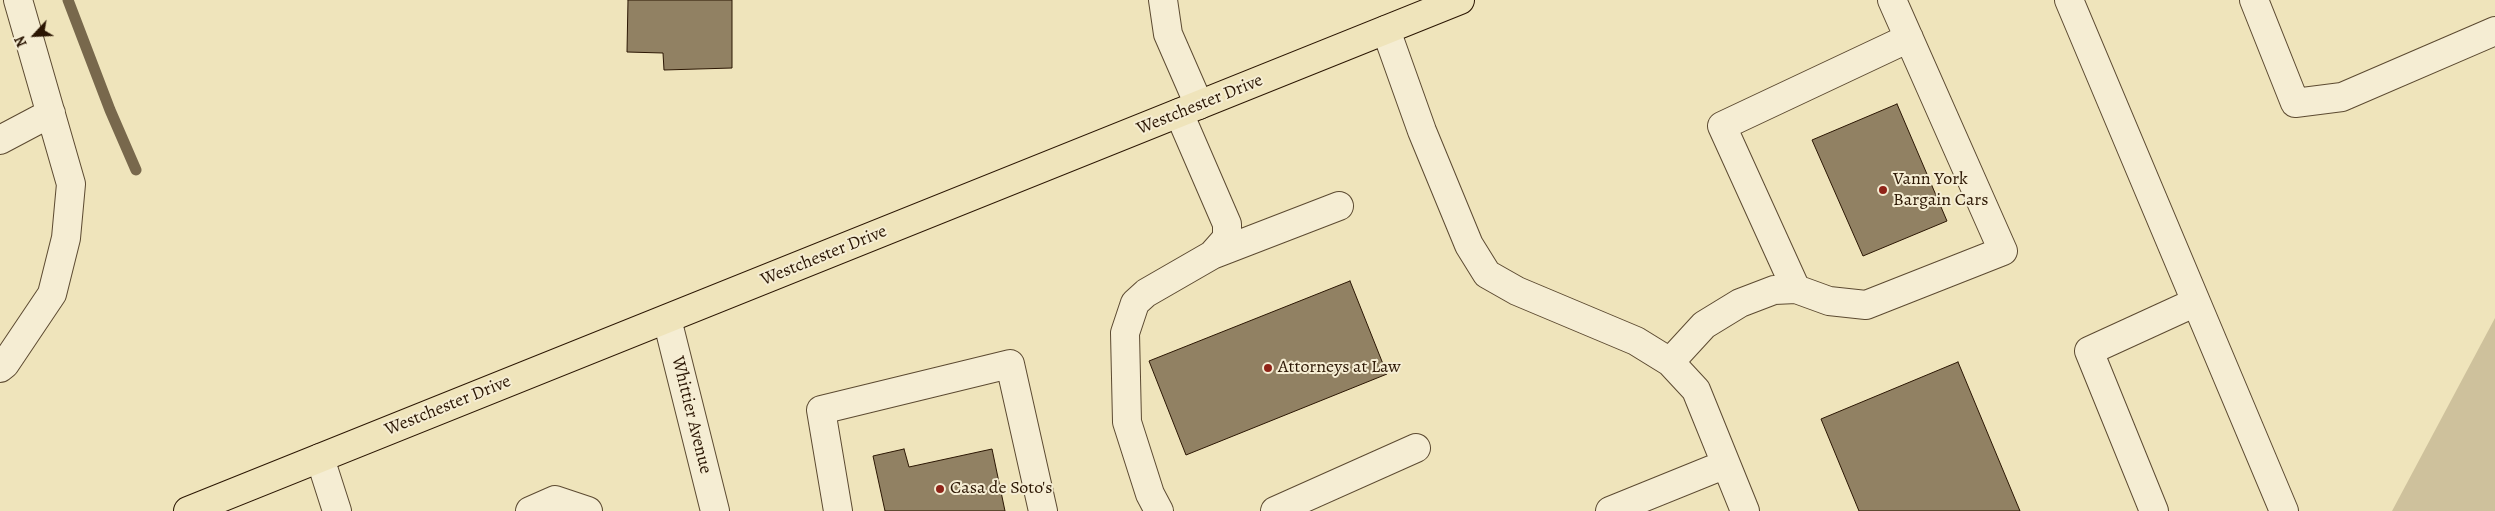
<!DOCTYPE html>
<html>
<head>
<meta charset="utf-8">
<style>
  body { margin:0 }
  #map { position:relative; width:2495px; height:511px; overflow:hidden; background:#efe4bb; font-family:Alegreya,serif }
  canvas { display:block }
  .north { position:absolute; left:10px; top:10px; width:50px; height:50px; -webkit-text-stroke:4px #f5edd3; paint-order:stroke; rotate:245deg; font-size:14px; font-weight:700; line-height:20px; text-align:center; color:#2b1603 }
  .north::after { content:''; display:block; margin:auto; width:18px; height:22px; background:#2b1603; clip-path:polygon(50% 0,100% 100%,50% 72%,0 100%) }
</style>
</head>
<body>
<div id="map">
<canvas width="2495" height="511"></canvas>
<div class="north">N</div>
</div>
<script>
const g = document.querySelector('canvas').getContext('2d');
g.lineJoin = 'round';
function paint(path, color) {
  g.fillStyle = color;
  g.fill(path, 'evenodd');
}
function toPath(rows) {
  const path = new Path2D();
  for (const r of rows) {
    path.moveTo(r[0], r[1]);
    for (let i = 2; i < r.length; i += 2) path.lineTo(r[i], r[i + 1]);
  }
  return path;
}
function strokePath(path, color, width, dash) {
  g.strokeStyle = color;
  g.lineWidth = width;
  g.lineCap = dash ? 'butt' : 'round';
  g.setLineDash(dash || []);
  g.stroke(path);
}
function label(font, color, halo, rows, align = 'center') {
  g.font = font + ' Alegreya,serif';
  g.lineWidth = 4;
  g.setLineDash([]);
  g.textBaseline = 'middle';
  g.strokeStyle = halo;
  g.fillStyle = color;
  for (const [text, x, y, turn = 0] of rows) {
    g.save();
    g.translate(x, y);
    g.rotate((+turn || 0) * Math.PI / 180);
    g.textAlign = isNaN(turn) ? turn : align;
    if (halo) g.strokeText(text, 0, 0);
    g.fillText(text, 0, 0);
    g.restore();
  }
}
const green = toPath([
  [2495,318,2495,511,2392,511]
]);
const stream = toPath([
  [68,0,110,110,136,170]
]);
const building = toPath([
  [628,0,732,0,732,68,664,70,663,53,627,52,628,0],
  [1897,104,1947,221,1863,256,1812,140,1897,104],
  [1350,281,1387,374,1186,455,1149,361,1350,281],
  [1958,362,2020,511,1859,511,1821,419,1958,362],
  [904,449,909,467,992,449,1005,511,885,511,873,456,904,449]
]);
const minor = toPath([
  [1163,0,1168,34,1199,105],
  [2069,0,2284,511],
  [2254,0,2295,103,2342,97,2495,31],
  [1386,30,1422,131,1469,245,1487,274,1517,291,1636,341,1670,362,1696,390,1745,511],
  [0,140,51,113],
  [1212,255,1339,206],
  [1796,289,1722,126,1909,38],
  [667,319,715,511],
  [1670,362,1704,325,1740,303,1774,290,1796,289,1829,301,1866,305,2003,251,1892,0],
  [0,368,5,364,52,294,66,238,71,184,18,0],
  [320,458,337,511],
  [530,511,555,500,588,511],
  [838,511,821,410,1010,364,1043,511],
  [1159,511,1150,494,1127,422,1125,333,1135,303,1146,293,1212,255,1227,238,1227,224,1179,113],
  [1275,511,1416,448],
  [1610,511,1726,464],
  [2154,511,2089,351,2196,302]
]);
const major = toPath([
  [188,511,1460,0]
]);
const markers = [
  [1883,190,5,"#8f2418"],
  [1268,368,5,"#8f2418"],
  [940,489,5,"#8f2418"]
];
const streetNames = [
  ["Westchester Drive",1200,105,-22],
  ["Westchester Drive",824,256,-22],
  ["Westchester Drive",448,406,-22],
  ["Whittier Avenue",691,415,76]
];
const poiNames = [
  ["Vann York",1893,180],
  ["Bargain Cars",1893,201],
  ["Attorneys at Law",1278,368],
  ["Casa de Soto's",950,489]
];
paint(green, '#cec19c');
strokePath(stream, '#78684c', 11);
paint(building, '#918163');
strokePath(building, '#2b1603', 1);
strokePath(minor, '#5c4a31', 30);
strokePath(major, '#2b1603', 30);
strokePath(minor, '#f5edd3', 28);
strokePath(major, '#efe4bb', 28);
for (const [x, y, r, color] of markers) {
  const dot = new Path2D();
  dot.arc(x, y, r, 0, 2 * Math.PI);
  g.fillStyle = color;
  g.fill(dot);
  strokePath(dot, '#f5edd3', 2);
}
label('18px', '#2b1603', '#f5edd3', streetNames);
label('18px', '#2b1603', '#f5edd3', poiNames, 'left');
</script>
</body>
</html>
